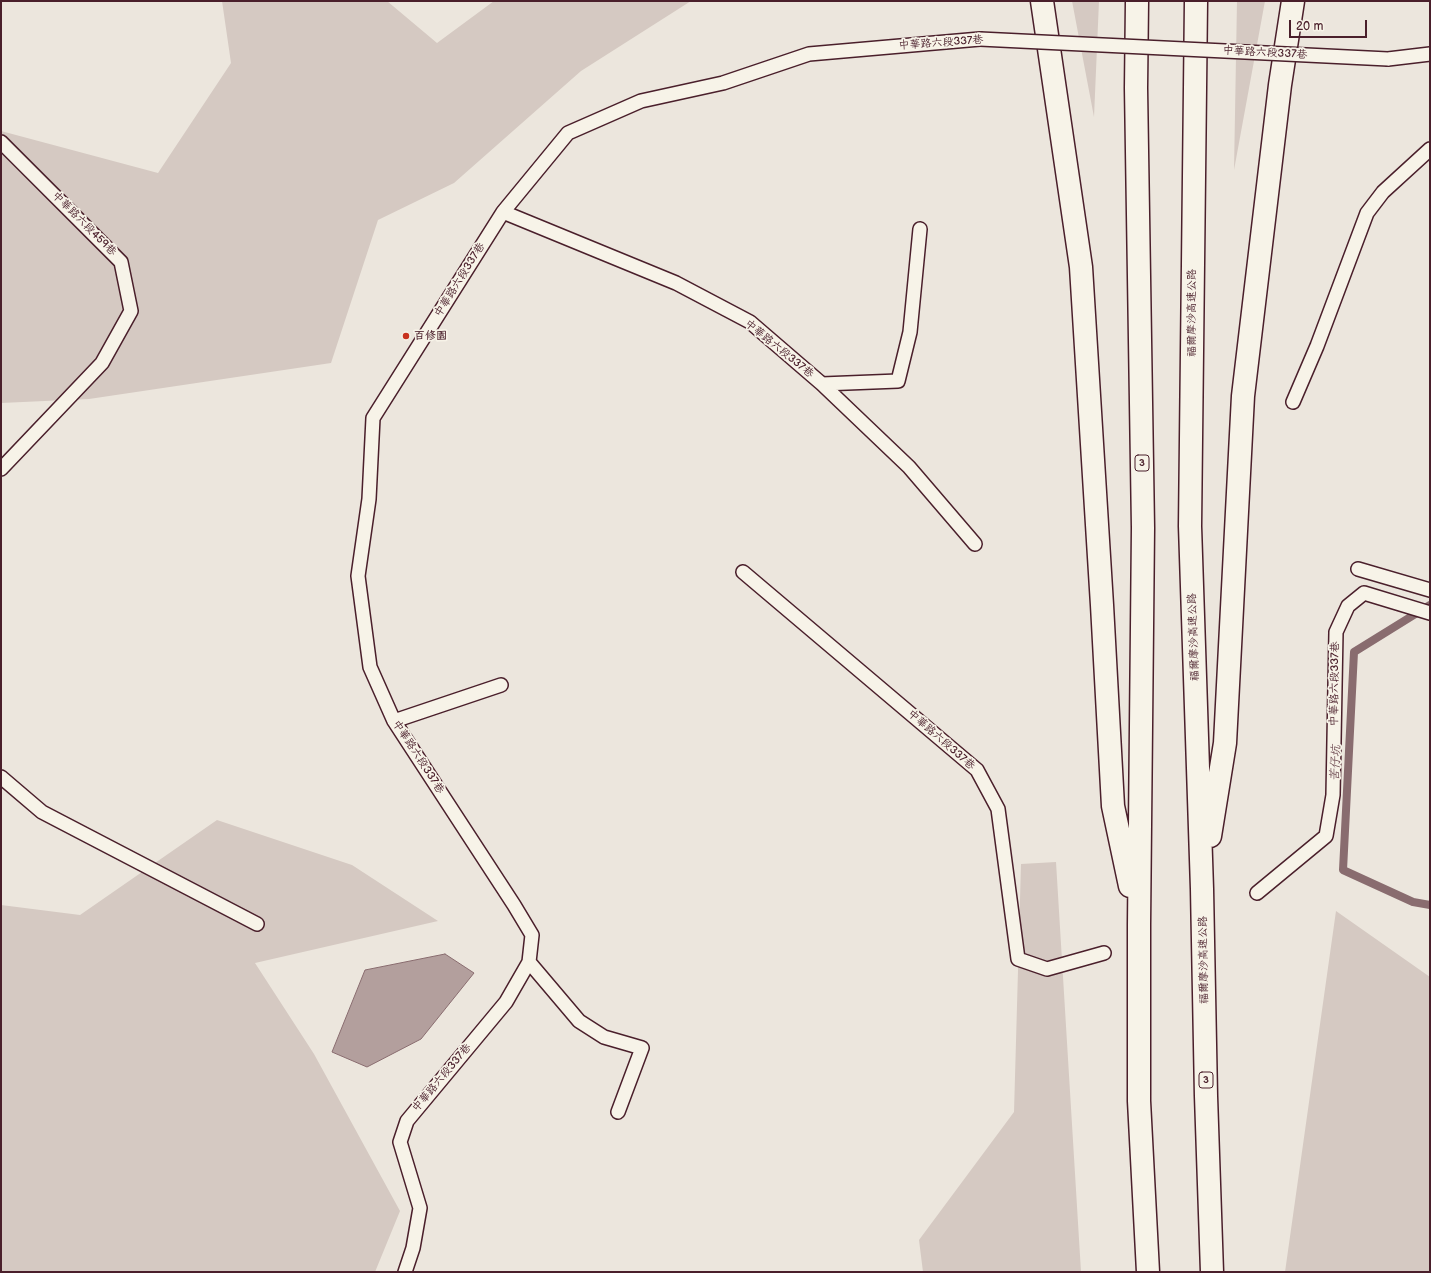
<!DOCTYPE html>
<html>
<head>
<meta charset="utf-8">
<style>
  body { margin:0 }
  #map { position:relative; width:1431px; height:1273px; overflow:hidden; background:#ece6dd; font-family:"Balsamiq Sans",sans-serif }
  canvas { display:block }
  .frame { position:absolute; inset:0; border:2px solid #4a1f2b; pointer-events:none }
  .scale { position:absolute; left:1289px; top:20px; width:78px; height:18px; box-sizing:border-box; border:2px solid #4a1f2b; border-top:0; padding-left:5px; font-size:12px; line-height:14px; white-space:nowrap; color:#4a1f2b; -webkit-text-stroke:3px #f7f3e8; paint-order:stroke }
</style>
</head>
<body>
<div id="map">
<canvas width="1431" height="1273"></canvas>
<div class="frame"></div>
<div class="scale">20 m</div>
</div>
<script>
const g = document.querySelector('canvas').getContext('2d');
g.lineJoin = 'round';
function paint(path, color) {
  g.fillStyle = color;
  g.fill(path, 'evenodd');
}
function toPath(rows) {
  const path = new Path2D();
  for (const r of rows) {
    path.moveTo(r[0], r[1]);
    for (let i = 2; i < r.length; i += 2) path.lineTo(r[i], r[i + 1]);
  }
  return path;
}
function strokePath(path, color, width, dash) {
  g.strokeStyle = color;
  g.lineWidth = width;
  g.lineCap = dash ? 'butt' : 'round';
  g.setLineDash(dash || []);
  g.stroke(path);
}
function label(font, color, halo, rows, align = 'center') {
  g.font = font + ' "Balsamiq Sans","LXGW WenKai TC",sans-serif';
  g.lineWidth = 3.5;
  g.setLineDash([]);
  g.textBaseline = 'middle';
  g.strokeStyle = halo;
  g.fillStyle = color;
  for (const [text, x, y, turn = 0] of rows) {
    g.save();
    g.translate(x, y);
    g.rotate((+turn || 0) * Math.PI / 180);
    g.textAlign = isNaN(turn) ? turn : align;
    if (halo) g.strokeText(text, 0, 0);
    g.fillText(text, 0, 0);
    g.restore();
  }
}
const green = toPath([
  [222,1,387,1,437,43,494,1,691,1,581,71,454,183,378,220,331,363,89,399,1,403,1,131,158,173,231,63],
  [1072,1,1099,1,1094,117],
  [1237,1,1265,1,1234,170],
  [217,820,352,865,438,921,255,963,314,1054,400,1211,375,1272,1,1272,1,905,80,915],
  [1056,862,1081,1272,923,1272,919,1240,1014,1112,1021,864],
  [1336,911,1430,977,1430,1272,1285,1272]
]);
const water = toPath([
  [445,954,474,973,421,1039,367,1067,332,1052,365,970,445,954]
]);
const stream = toPath([
  [1430,605,1354,652,1343,870,1413,902,1430,905]
]);
const service = toPath([
  [1388,59,1430,54],
  [1,142,121,262,131,311,102,363,1,469],
  [503,212,676,283,750,322,822,384,898,381,910,332,920,229],
  [822,384,909,467,975,544],
  [1293,402,1317,346,1367,213,1383,192,1430,149],
  [1358,569,1430,590],
  [743,572,977,770,998,809,1018,959,1047,969,1104,953],
  [394,721,501,685],
  [1,777,42,812,257,924],
  [1257,893,1326,836,1333,795,1336,632,1348,606,1364,593,1430,613],
  [529,962,579,1021,604,1037,642,1048,618,1112],
  [405,1272,413,1248,420,1208,400,1142,407,1121,506,1002,529,962,532,935,514,905,394,721,370,667,358,576,369,499,373,418,503,212,568,133,641,101,723,83,809,54,980,39]
]);
const motorway = toPath([
  [1042,1,1081,267,1102,605,1113,806,1130,886],
  [1137,1,1136,88,1143,528,1139,924,1139,1101,1148,1272],
  [1196,1,1190,526,1202,889,1206,1096,1212,1272],
  [1210,836,1225,743,1243,396,1280,85,1293,1]
]);
const serviceBridge = toPath([
  [980,39,1388,59]
]);
const markers = [
  [406,336,4,"#c8321e"]
];
const shields = [
  [1142,463,14],
  [1206,1080,14]
];
const shieldNames = [
  ["3",1142,463],
  ["3",1206,1080]
];
const streetNames = [
  ["中華路六段337巷",941,43,-4],
  ["中華路六段337巷",1265,53,3],
  ["中華路六段459巷",84,224,45],
  ["中華路六段337巷",460,280,-58],
  ["福爾摩沙高速公路",1192,313,-90],
  ["中華路六段337巷",779,349,39],
  ["福爾摩沙高速公路",1194,637,-92],
  ["中華路六段337巷",1335,684,-89],
  ["中華路六段337巷",941,740,41],
  ["中華路六段337巷",418,757,57],
  ["福爾摩沙高速公路",1204,960,-91],
  ["中華路六段337巷",442,1078,-50]
];
const poiNames = [
  ["百修園",414,336]
];
const waterNames = [
  ["苦仔坑",1336,763,-87]
];
paint(green, '#d5c9c2');
paint(water, '#b39f9d');
strokePath(water, '#896c6f', 1);
strokePath(stream, '#896c6f', 8);
strokePath(service, '#4a1f2b', 16);
strokePath(motorway, '#4a1f2b', 25);
strokePath(service, '#f7f3e8', 13);
strokePath(motorway, '#f7f3e8', 22);
strokePath(serviceBridge, '#4a1f2b', 16, []);
strokePath(serviceBridge, '#f7f3e8', 13);
for (const [x, y, r, color] of markers) {
  const dot = new Path2D();
  dot.arc(x, y, r, 0, 2 * Math.PI);
  g.fillStyle = color;
  g.fill(dot);
  strokePath(dot, '#f7f3e8', 1.5);
}
for (const [x, y, w] of shields) {
  const box = new Path2D();
  box.roundRect(x - w / 2, y - 8, w, 16, 3);
  g.fillStyle = '#f7f3e8';
  g.fill(box);
  strokePath(box, '#4a1f2b', 1);
}
label('bold 10px', '#4a1f2b', null, shieldNames);
label('11px', '#4a1f2b', '#f7f3e8', streetNames);
label('bold 11px', '#4a1f2b', '#f7f3e8', poiNames, 'left');
label('italic 12px', '#6f4c53', '#f7f3e8', waterNames);
</script>
</body>
</html>
